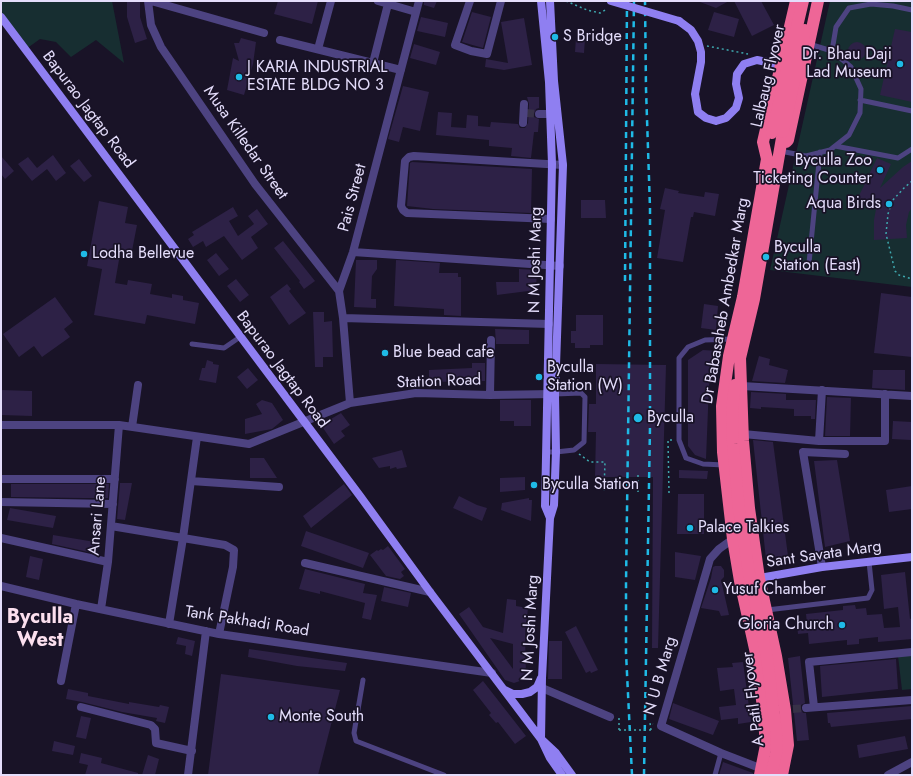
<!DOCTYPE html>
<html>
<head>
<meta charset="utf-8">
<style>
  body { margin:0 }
  #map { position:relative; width:913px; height:776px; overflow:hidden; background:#191327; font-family:Jost,sans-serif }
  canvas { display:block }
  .frame { position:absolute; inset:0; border:2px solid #e4ddfb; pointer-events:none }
</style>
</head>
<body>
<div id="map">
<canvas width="913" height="776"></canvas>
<div class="frame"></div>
</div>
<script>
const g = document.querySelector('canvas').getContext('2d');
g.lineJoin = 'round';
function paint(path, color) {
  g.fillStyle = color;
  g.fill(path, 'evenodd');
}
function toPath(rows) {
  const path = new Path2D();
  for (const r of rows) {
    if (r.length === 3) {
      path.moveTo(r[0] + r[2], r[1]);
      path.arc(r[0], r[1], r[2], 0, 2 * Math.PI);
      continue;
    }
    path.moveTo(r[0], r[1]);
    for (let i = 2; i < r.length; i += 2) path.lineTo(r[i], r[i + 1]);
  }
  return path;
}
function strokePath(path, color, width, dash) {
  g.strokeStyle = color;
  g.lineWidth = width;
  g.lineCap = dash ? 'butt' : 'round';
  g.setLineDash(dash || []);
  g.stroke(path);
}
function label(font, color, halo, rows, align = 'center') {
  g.font = font + ' Jost,sans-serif';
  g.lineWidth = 3.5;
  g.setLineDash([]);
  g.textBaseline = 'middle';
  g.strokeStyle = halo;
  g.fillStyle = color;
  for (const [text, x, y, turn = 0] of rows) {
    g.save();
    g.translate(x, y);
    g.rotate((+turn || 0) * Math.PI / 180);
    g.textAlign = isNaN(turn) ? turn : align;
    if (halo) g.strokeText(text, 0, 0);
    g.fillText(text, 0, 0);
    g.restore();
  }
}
const green = toPath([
  [1,1,112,1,124,63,96,40,71,57,56,42,40,39,26,49,1,17],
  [830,1,912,1,912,287,770,270],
  [912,655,912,689,902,690,898,656]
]);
const building = toPath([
  [127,1,140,1,140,17,147,39,135,43,127,17],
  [278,1,318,1,312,24,274,14],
  [424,1,437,1,434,8,424,5],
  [700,1,729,1,716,8,700,2],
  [734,1,761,1,774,25,752,36],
  [472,12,491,17,483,48,462,42],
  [714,12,739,19,734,37,708,30],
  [421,17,448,23,445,37,417,31],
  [524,18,532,65,504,70,485,67,486,59,508,63,501,22],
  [895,29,912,32,912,102,880,95],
  [241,38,256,42,253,64,244,95,227,90,233,58,239,61,234,43,239,43],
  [576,38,585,38,584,53,575,52],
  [857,51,9],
  [414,44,440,52,436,65,410,58],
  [403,86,429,92,420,131,403,127,399,142,388,139],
  [527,97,539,97,539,108,536,109,534,114,534,117,539,119,538,132,534,132,531,158,511,156,512,148,489,146,489,140,436,135,438,112,452,113,451,127,466,128,467,115,478,116,478,126,490,127,491,122,518,124,520,128,525,128,528,123,529,104],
  [53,155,66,173,56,181,47,169,32,181,18,164,28,157,37,168],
  [1,156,14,171,5,179,1,174],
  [877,158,891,164,880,188,903,167,912,161,912,208,909,212,906,225,907,238,874,240,874,220,876,209,857,200],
  [79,159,92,176,84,182,70,166],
  [412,162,532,169,531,213,433,209,407,206,410,163],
  [665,188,679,191,678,193,704,197,705,192,719,194,715,216,694,212,693,217,691,217,683,262,657,258,665,210,660,209],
  [581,200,605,200,606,218,581,218],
  [99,201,128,207,125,223,137,225,131,256,120,254,115,283,127,285,128,280,152,284,150,294,172,298,172,294,183,296,183,300,199,303,195,324,147,315,145,324,94,315,102,269,87,266],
  [233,207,238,216,229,221,238,236,254,224,248,216,257,209,268,224,251,237,258,248,242,260,224,236,206,247,203,241,193,247,188,239,194,235,192,232],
  [283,241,315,281,304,289,299,282,300,281,274,248],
  [216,253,229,269,219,276,207,260],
  [356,260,377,260,377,269,372,276,371,299,376,299,376,308,354,307],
  [396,260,440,263,439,273,458,273,458,277,461,277,461,316,444,315,444,309,394,306],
  [519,269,537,270,536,290,497,295,496,282,519,282],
  [236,279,249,295,240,302,227,286],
  [287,284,291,289,289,291,306,313,289,325,270,297],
  [881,293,912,297,912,357,874,353],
  [55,297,73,322,64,329,70,337,42,357,34,346,19,357,3,334],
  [704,304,718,306,716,330,701,328],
  [313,312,324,312,324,322,332,321,333,357,323,357,323,367,315,367],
  [576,315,603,315,603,345,590,345,590,348,575,348,575,343,571,343,571,331,576,331],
  [495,329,529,330,529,344,496,344],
  [703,350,718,351,709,385,706,459,695,455,688,446,688,360],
  [759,356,770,359,769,365,788,370,785,383,752,381],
  [207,360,213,362,213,364,219,365,216,383,199,380,202,368,205,368],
  [472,363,485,363,485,381,429,382,429,370,472,368],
  [596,364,666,365,658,648,652,648,653,477,595,477,596,432,588,432,589,404,596,404],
  [248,368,258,380,247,389,237,377],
  [873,370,905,370,905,390,872,388],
  [1,390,32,391,32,416,1,415],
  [751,392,786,394,786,400,816,400,815,419,811,419,811,416,794,416,794,409,761,407,761,409,750,408],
  [827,397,851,398,850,436,825,436],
  [262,400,272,403,283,420,272,429,245,434,245,419,262,414,256,404],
  [500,400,531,400,531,426,514,426,514,421,500,421],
  [341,413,350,425,341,431,345,436,334,444,321,425],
  [893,421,912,422,911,440,892,439],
  [753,440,773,442,788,556,766,559],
  [402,450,407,467,397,469,396,467,390,469,390,466,379,468,372,458],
  [250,458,264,458,277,478,250,478],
  [837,460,850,541,825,547,814,461],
  [679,470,708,471,707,479,679,478],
  [525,477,525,490,500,492,500,478],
  [120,483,132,483,125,520,117,519],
  [11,484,109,484,108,498,82,498,11,497],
  [344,484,352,495,311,528,303,516],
  [912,486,912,509,889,512,886,490],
  [678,494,704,494,704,534,677,534],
  [459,496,477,505,487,508,482,521,453,508],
  [529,498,529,500,532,500,531,521,501,510,502,503],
  [10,508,56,516,53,528,7,520],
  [306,531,369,553,363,568,301,546],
  [53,535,95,542,93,553,52,544],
  [388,546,405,569,401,572,404,576,400,579,386,576,370,555,377,550,378,551,381,549,383,550],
  [675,552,701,556,695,580,675,577],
  [30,556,43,559,39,580,26,577],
  [715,566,721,566,724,570,724,577,721,580,729,615,721,616,719,611,701,608,711,578,713,567],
  [305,569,365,584,363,593,377,595,371,620,362,618,365,603,320,591,320,594,299,589],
  [905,572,910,619,912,618,912,639,878,642,878,637,859,639,859,644,847,645,847,640,809,644,808,633,798,634,797,625,807,624,806,614,843,610,843,606,855,605,856,609,866,608,867,615,882,614,884,628,900,627,898,607,884,609,881,575],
  [384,587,411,593,408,607,381,601],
  [507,599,516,600,516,606,528,608,525,636,526,674,523,680,514,683,505,680,459,614,469,607,483,627,503,633],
  [490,638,513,644,513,669],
  [576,626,598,670,591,673,590,671,586,673,565,632],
  [178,637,195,641,192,656,185,654,186,646,176,644],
  [549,641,562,641,562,679,548,679],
  [249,649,347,663,345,671,297,666,248,657],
  [800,656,805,703,801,705,801,709,803,713,806,713,809,740,797,741,788,658],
  [896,659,898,689,822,697,820,666],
  [743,662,751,722,738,724,738,718,721,720,719,707,736,705,734,689,720,691,717,668,733,667,732,663],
  [221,674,340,690,318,775,208,775],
  [483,681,526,736,515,744,498,722,496,723,489,715,491,713,473,690],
  [68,689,88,693,88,696,129,704,129,702,159,707,160,705,169,707,165,723,156,721,157,718,122,712,82,702,66,699],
  [673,703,719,721,713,735,669,719],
  [912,706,912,719,831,727,830,723,828,723,827,713],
  [81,716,91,718,86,739,76,737],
  [905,736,908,749,859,758,857,745],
  [54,741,75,746,73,755,52,751],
  [81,753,102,758,101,763,138,773,138,775,85,775,88,765,79,763],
  [148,755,159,759,155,775,142,775],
  [723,762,753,773,753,775,719,775]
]);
const streetTunnel = toPath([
  [526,113,539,114],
  [793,709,806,708]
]);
const path = toPath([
  [566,1,587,10,600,13,607,9],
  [707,46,748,54],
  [912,181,904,188,892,201,888,214,886,234,895,271,899,275,912,279],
  [579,454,590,462,605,462,604,491],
  [638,475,638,492],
  [669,493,668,440,674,440],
  [619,718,619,730],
  [651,730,650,723,653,724]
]);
const lane = toPath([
  [832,51,836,27,849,8,871,4,893,6,912,10],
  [860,100,912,111],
  [835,146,898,158,912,149],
  [780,151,806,156,830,150,849,135,860,113,861,89,851,67,832,51,809,44],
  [809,263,820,152],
  [192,344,224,348,240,337],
  [546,452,556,452,574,450,584,442,585,397,581,393,555,394],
  [724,465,703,464,686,458,679,440,679,358,688,347,705,340,732,339],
  [767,610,868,598,872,590,869,562],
  [363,680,354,733,356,741,444,775],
  [715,775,721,753]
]);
const street = toPath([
  [148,1,151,25,161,47,255,184,339,291],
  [151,1,264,33],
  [378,1,416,12],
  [470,1,455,45,471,51,487,54,501,1],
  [280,40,401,70],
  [318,49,331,1],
  [373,63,388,4],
  [539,114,556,114],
  [523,123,524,104],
  [551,219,407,213,403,210,401,206,405,161,409,157,414,156,563,165],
  [353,252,560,266],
  [343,318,549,324],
  [742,386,912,396],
  [490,395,491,340],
  [350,403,343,318,339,291,353,252,419,1],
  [1,425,119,425,249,444,350,403,416,393,490,395,554,394],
  [132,427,138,385],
  [743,434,819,441,885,441,885,394],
  [819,441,822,390],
  [1,479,115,479],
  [191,481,279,487],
  [1,502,113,504],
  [111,526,225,545,234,550,233,567,219,634],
  [1,538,108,562],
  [733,539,719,549,710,559,661,726,721,753,765,770],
  [305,563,430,592],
  [822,567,803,452,845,454],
  [1,586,76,604,219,634,492,673],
  [101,609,108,562,119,425],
  [169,624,183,538,197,437],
  [61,681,76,604],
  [542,688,610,717],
  [81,707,151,725,155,729,156,743,192,751],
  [814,707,809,662,912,652],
  [806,708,912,700],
  [188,775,206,631],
  [888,775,912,762]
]);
const secondary = toPath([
  [541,1,549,82,552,164,545,506,550,518],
  [550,1,554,81,563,165,555,394,556,452,554,505,550,518,542,678,541,739,550,758,562,775],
  [1,17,360,496,430,592,541,739,556,753,572,775],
  [679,21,691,30,698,41,701,52,701,62,695,94,698,112,706,118,716,121,726,118,736,108,739,98,736,84,737,74,744,64,757,60,781,65],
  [754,579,822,567,912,557],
  [505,690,513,694,522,694,530,692,537,687,541,678]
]);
const highway = toPath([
  [786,142,788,140,818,1],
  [760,775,766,745,763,708,757,658,740,581,733,539,723,452,722,406,729,356,743,297,767,159,763,142,796,1],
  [782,775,788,745,785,710,776,656,759,578,749,508,743,441,740,358,754,299,783,132]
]);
const rail = toPath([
  [625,281,627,1],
  [632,775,626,653,626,584,634,1],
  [644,775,650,427,650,208,646,89,645,1]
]);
const pathBridge = toPath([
  [619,730,651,730]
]);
const secondaryBridge = toPath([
  [611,1,679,21]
]);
const highwayBridge = toPath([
  [783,132,805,30],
  [772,133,803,1],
  [735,385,732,410,733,444,739,509,749,573,767,658,777,739,776,754,771,775]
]);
const markers = [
  [555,37,4,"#1fbae6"],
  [900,64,4,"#1fbae6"],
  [239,77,4,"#1fbae6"],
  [880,170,4,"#1fbae6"],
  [889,204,4,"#1fbae6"],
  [84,254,4,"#1fbae6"],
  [766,257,4,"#1fbae6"],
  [385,353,4,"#1fbae6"],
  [539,377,4,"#1fbae6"],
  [638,418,5,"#1fbae6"],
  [534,485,4,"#1fbae6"],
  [690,528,4,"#1fbae6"],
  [715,590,4,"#1fbae6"],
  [842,625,4,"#1fbae6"],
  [271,717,4,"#1fbae6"]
];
const poiNames = [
  ["S Bridge",563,37],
  ["Dr. Bhau Daji",892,55,"right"],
  ["Lad Museum",892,73,"right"],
  ["J KARIA INDUSTRIAL",247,68],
  ["ESTATE BLDG NO 3",247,86],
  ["Byculla Zoo",872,161,"right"],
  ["Ticketing Counter",872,179,"right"],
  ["Aqua Birds",881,204,"right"],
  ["Byculla",774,248],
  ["Station (East)",774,266],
  ["Lodha Bellevue",92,254],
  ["Blue bead cafe",393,353],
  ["Byculla",547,368],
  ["Station (W)",547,386],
  ["Byculla",647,418],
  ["Byculla Station",542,485],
  ["Palace Talkies",698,528],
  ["Yusuf Chamber",723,590],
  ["Gloria Church",834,625,"right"],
  ["Monte South",279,717]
];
const streetNames = [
  ["Lalbaug Flyover",769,76,-77],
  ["Bapurao Jagtap Road",88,110,53],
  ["Musa Killedar Street",245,143,55],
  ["Pais Street",353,198,-75],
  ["N M Joshi Marg",536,260,-89],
  ["Dr Babasaheb Ambedkar Marg",726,301,-80],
  ["Bapurao Jagtap Road",282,370,53],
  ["Station Road",439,382,-2],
  ["Ansari Lane",98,516,-85],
  ["Sant Savata Marg",824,555,-8],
  ["Tank Pakhadi Road",247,622,9],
  ["N M Joshi Marg",531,628,-87],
  ["N U B Marg",661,676,-74],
  ["A Patil Flyover",754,699,-97]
];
const districtNames = [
  ["Byculla",40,618],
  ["West",40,641]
];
paint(green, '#172e31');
paint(building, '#2d2146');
strokePath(streetTunnel, '#373147', 8, [8, 4]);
strokePath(path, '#3ea8ae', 1.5, [2, 3]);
strokePath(lane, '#4d4381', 5);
strokePath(street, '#4d4381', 8);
strokePath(secondary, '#8f7ff1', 8);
strokePath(highway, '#ee6697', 12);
strokePath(rail, '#1fbae6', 2.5, [6, 5]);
strokePath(pathBridge, '#3ea8ae', 1.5, [2, 3]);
strokePath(secondaryBridge, '#8f7ff1', 8);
strokePath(highwayBridge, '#ee6697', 12);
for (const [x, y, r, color] of markers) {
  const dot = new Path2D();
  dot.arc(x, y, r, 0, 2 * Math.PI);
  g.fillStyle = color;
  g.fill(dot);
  strokePath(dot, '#191327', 1.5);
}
label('16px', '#e4ddfb', '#191327', poiNames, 'left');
label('16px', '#e4ddfb', '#191327', streetNames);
label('bold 20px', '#fbdfee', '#191327', districtNames);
</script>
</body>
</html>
